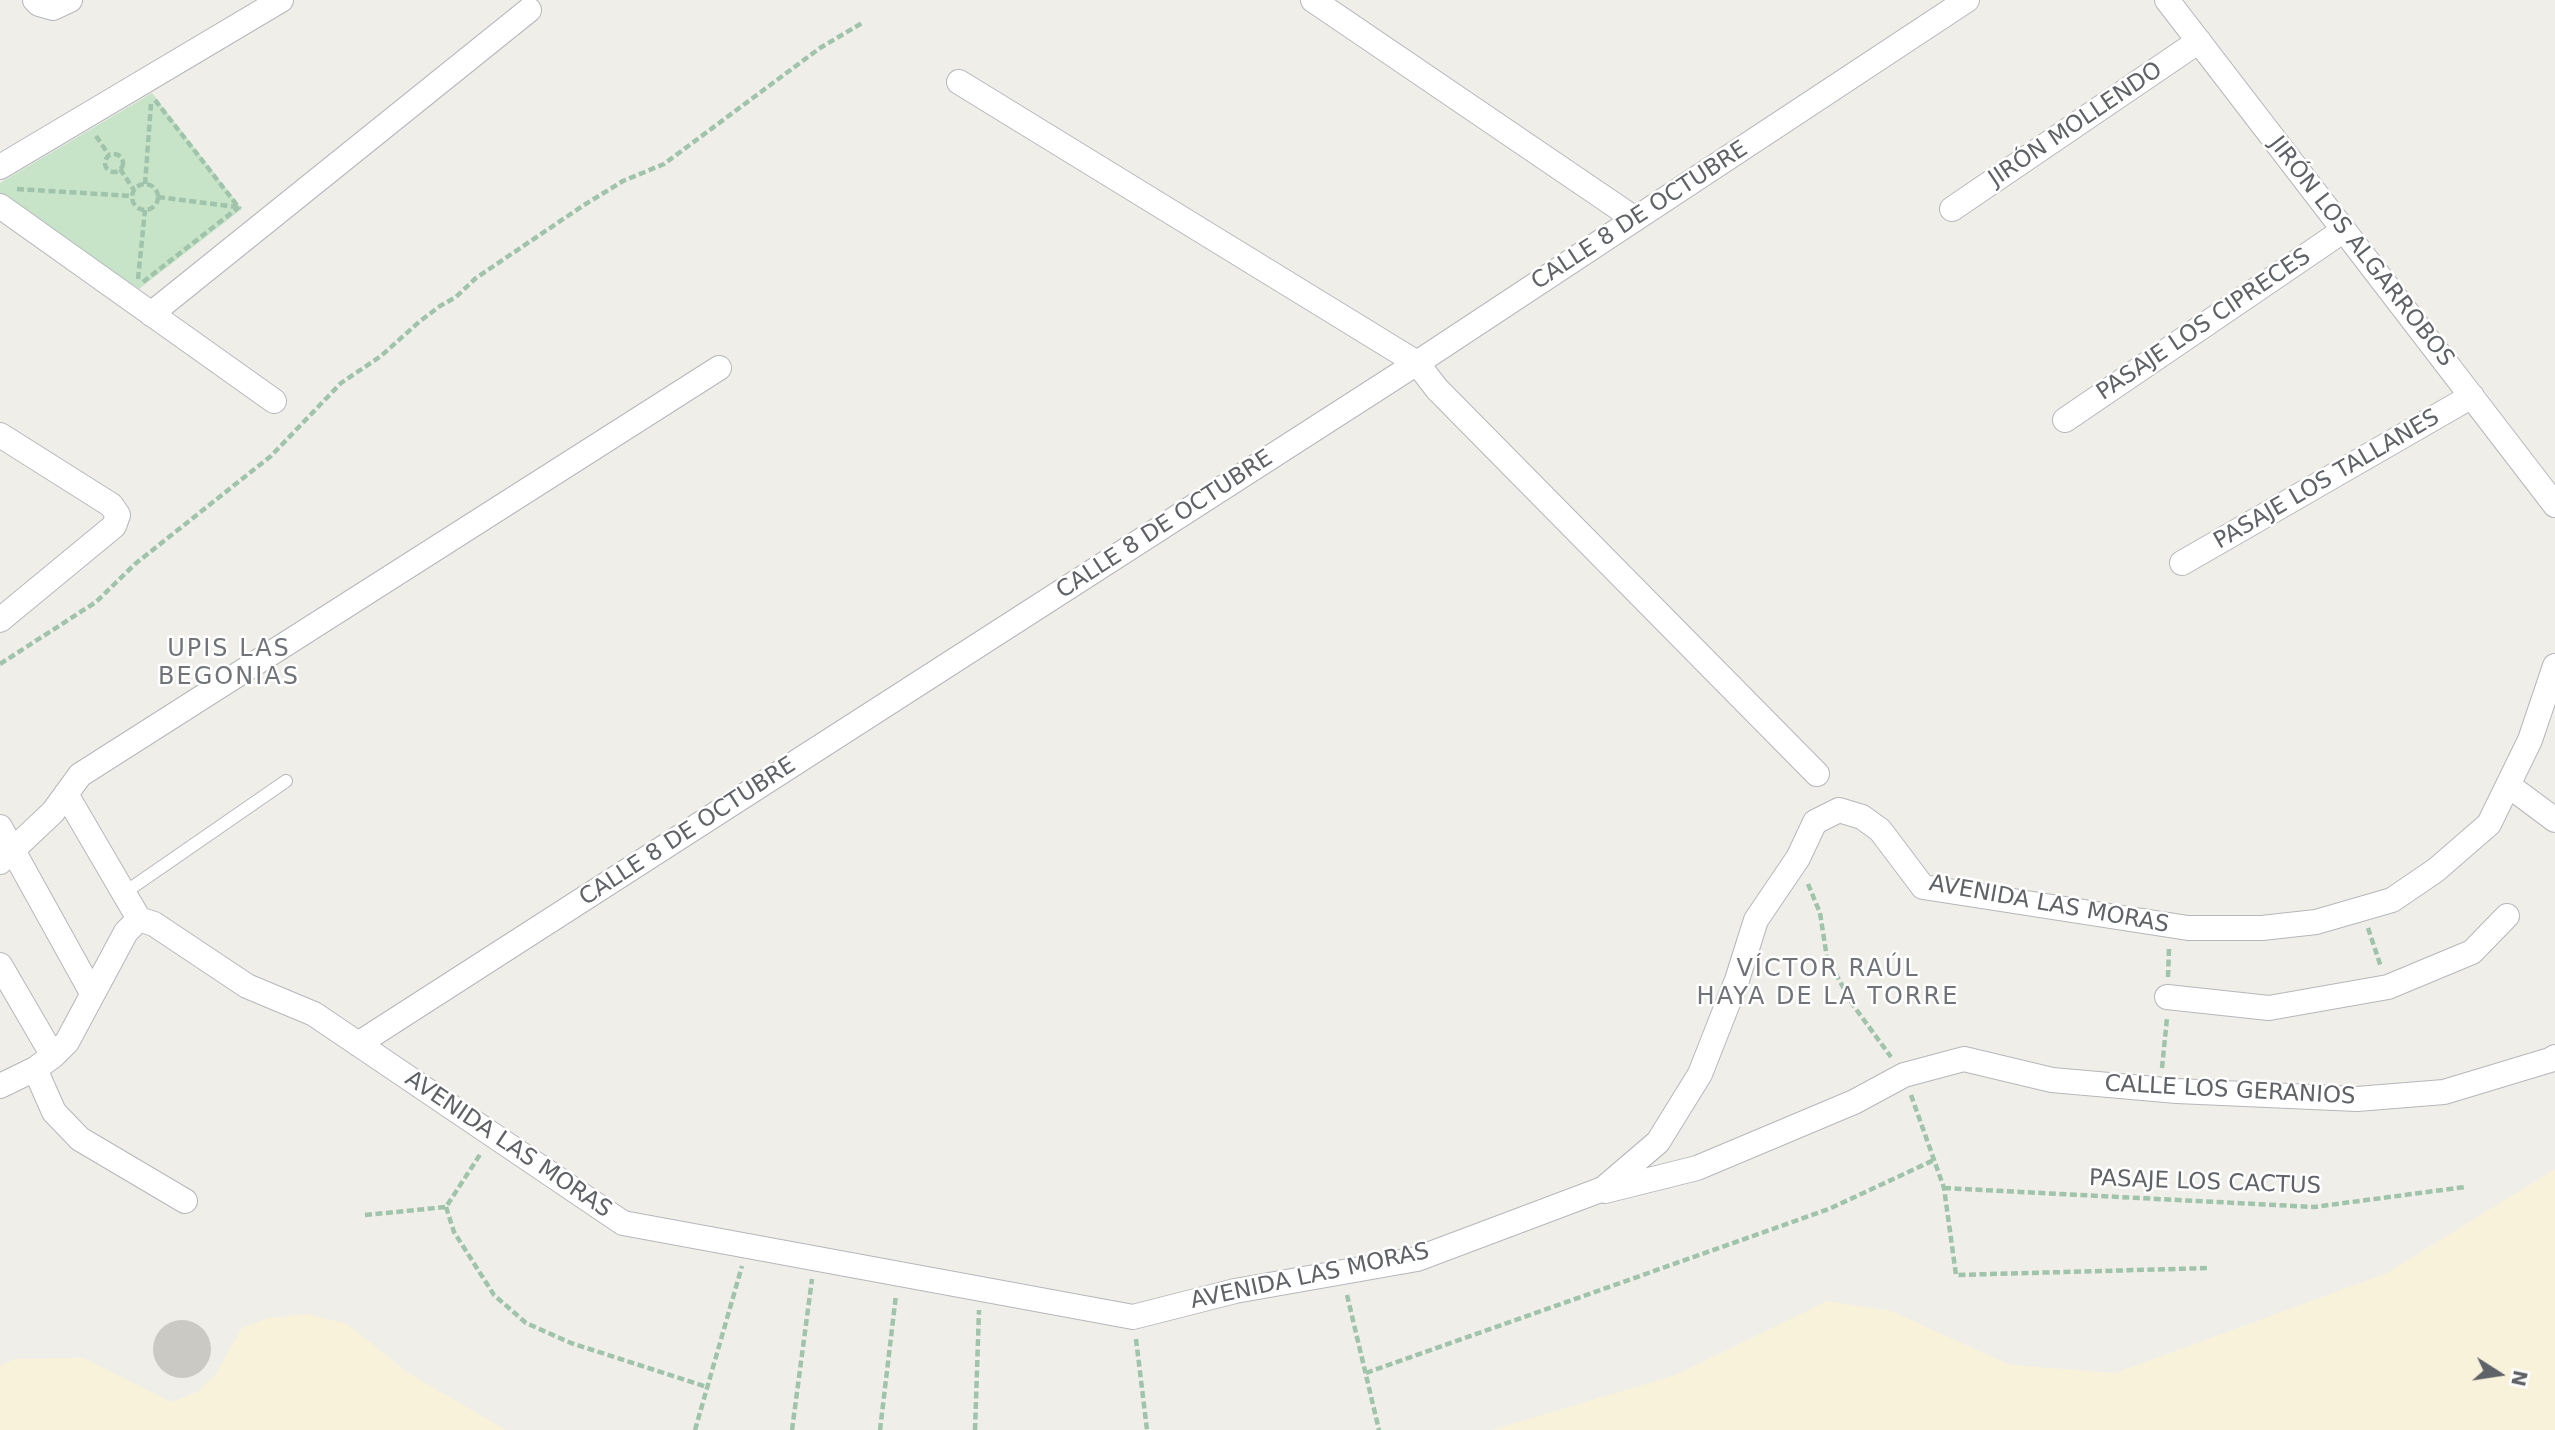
<!DOCTYPE html>
<html>
<head>
<meta charset="utf-8">
<style>
  body { margin:0 }
  #map { position:relative; width:2555px; height:1430px; overflow:hidden; background:#f0eee8; font-family:"DejaVu Sans",sans-serif }
  canvas { display:block }
  .north { position:absolute; left:2464px; top:1339px; width:70px; height:70px; -webkit-text-stroke:5px #fff; paint-order:stroke; rotate:102deg; font-size:19px; font-weight:700; line-height:28px; text-align:center; color:#5f6266 }
  .north::after { content:''; display:block; margin:auto; width:24px; height:32px; background:#5f6266; clip-path:polygon(50% 0,100% 100%,50% 72%,0 100%) }
</style>
</head>
<body>
<div id="map">
<canvas width="2555" height="1430"></canvas>
<div class="north">N</div>
</div>
<script>
const g = document.querySelector('canvas').getContext('2d');
g.lineJoin = 'round';
function paint(path, color) {
  g.fillStyle = color;
  g.fill(path, 'evenodd');
}
function toPath(rows) {
  const path = new Path2D();
  for (const r of rows) {
    if (r.length === 3) {
      path.moveTo(r[0] + r[2], r[1]);
      path.arc(r[0], r[1], r[2], 0, 2 * Math.PI);
      continue;
    }
    path.moveTo(r[0], r[1]);
    for (let i = 2; i < r.length; i += 2) path.lineTo(r[i], r[i + 1]);
  }
  return path;
}
function strokePath(path, color, width, dash) {
  g.strokeStyle = color;
  g.lineWidth = width;
  g.lineCap = dash ? 'butt' : 'round';
  g.setLineDash(dash || []);
  g.stroke(path);
}
function label(font, color, halo, rows, align = 'center') {
  g.font = font + ' "DejaVu Sans",sans-serif';
  g.lineWidth = 5;
  g.setLineDash([]);
  g.textBaseline = 'middle';
  g.strokeStyle = halo;
  g.fillStyle = color;
  for (const [text, x, y, turn = 0] of rows) {
    g.save();
    g.translate(x, y);
    g.rotate((+turn || 0) * Math.PI / 180);
    g.textAlign = isNaN(turn) ? turn : align;
    if (halo) g.strokeText(text, 0, 0);
    g.fillText(text, 0, 0);
    g.restore();
  }
}
const green = toPath([
  [152,93,242,209,139,289,0,194,0,183]
]);
const sand = toPath([
  [2555,1169,2555,1430,1492,1430,1676,1375,1827,1301,1891,1311,2010,1365,2116,1373,2387,1273],
  [308,1314,347,1324,408,1373,506,1430,0,1430,0,1366,14,1359,83,1358,171,1402,197,1392,216,1374,242,1328,268,1318]
]);
const building = toPath([
  [182,1349,29]
]);
const path = toPath([
  [155,100,240,209],
  [96,136,109,155],
  [114,163,9],
  [120,169,134,190],
  [145,184,151,104],
  [145,197,13],
  [17,189,132,196],
  [158,197,237,207],
  [138,279,145,210],
  [143,282,239,207],
  [0,664,96,602,135,564,271,456,341,383,381,356,419,322,440,306,456,297,476,278,584,205,623,181,664,164,820,48,862,23],
  [1808,884,1820,913,1827,958,1853,1005,1891,1057],
  [2368,928,2381,967],
  [2168,977,2169,948],
  [2162,1068,2167,1018],
  [1911,1095,1944,1188,1956,1275,2210,1268],
  [1944,1188,2314,1207,2465,1187],
  [446,1207,454,1232,494,1295,526,1323,571,1343,707,1387],
  [365,1215,446,1207,481,1153],
  [1347,1295,1379,1430],
  [1136,1339,1147,1430],
  [1366,1373,1829,1209,1934,1160],
  [695,1430,742,1266],
  [792,1430,812,1279],
  [880,1430,896,1295],
  [975,1430,979,1310]
]);
const service = toPath([
  [124,893,286,781]
]);
const minor = toPath([
  [35,0,39,4,53,8,70,0],
  [1313,0,1635,219],
  [2167,0,2555,505],
  [959,82,1417,363,1437,389,1817,774],
  [0,167,281,0],
  [0,206,274,401],
  [1952,209,2199,41],
  [151,314,529,10],
  [2065,420,2344,230],
  [0,435,111,505,118,515,114,526,0,620],
  [2182,563,2472,396],
  [2508,785,2555,820],
  [66,794,139,919],
  [0,827,92,993],
  [0,862,53,812,80,775,719,368],
  [139,919,154,924,247,986,314,1014,623,1223,1133,1317,1235,1291,1417,1259,1603,1189,1658,1142,1700,1074,1737,980,1756,920,1798,858,1815,822,1839,810,1862,817,1880,830,1923,887,2188,928,2262,928,2316,922,2392,900,2436,870,2489,824,2530,740,2555,666],
  [0,965,53,1056],
  [2167,997,2269,1008,2388,987,2472,952,2507,916],
  [358,1044,1417,363,1967,0],
  [35,1069,54,1112,80,1139,185,1201],
  [0,1086,35,1069,53,1056,67,1042,126,932,139,919],
  [1605,1191,1697,1168,1854,1102,1904,1075,1964,1059,2052,1080,2177,1091,2357,1099,2444,1092,2550,1060,2555,1057]
]);
const streetNames = [
  ["JIRÓN MOLLENDO",2076,125,-34],
  ["CALLE 8 DE OCTUBRE",1640,216,-33],
  ["JIRÓN LOS ALGARROBOS",2361,252,52],
  ["PASAJE LOS CIPRECES",2204,325,-34],
  ["PASAJE LOS TALLANES",2327,480,-30],
  ["CALLE 8 DE OCTUBRE",1165,525,-33],
  ["CALLE 8 DE OCTUBRE",688,832,-33],
  ["AVENIDA LAS MORAS",2049,905,10],
  ["CALLE LOS GERANIOS",2230,1091,3],
  ["AVENIDA LAS MORAS",508,1145,34],
  ["PASAJE LOS CACTUS",2205,1183,2],
  ["AVENIDA LAS MORAS",1310,1277,-12]
];
const neighbourhoodNames = [
  ["UPIS LAS",229,650],
  ["BEGONIAS",229,678],
  ["VÍCTOR RAÚL",1828,970],
  ["HAYA DE LA TORRE",1828,998]
];
paint(green, '#c7e4c8');
paint(sand, '#f8f2db');
paint(building, '#cbc9c4');
strokePath(service, '#b5b7bb', 14);
strokePath(minor, '#b5b7bb', 26);
strokePath(path, '#a0c3ab', 4.5, [7, 3.5]);
strokePath(service, '#fff', 12);
strokePath(minor, '#fff', 24);
label('23px', '#5f6266', '#fff', streetNames);
g.letterSpacing = '2px';
label('24px', '#707478', '#fff', neighbourhoodNames);
g.letterSpacing = '0px';
</script>
</body>
</html>
